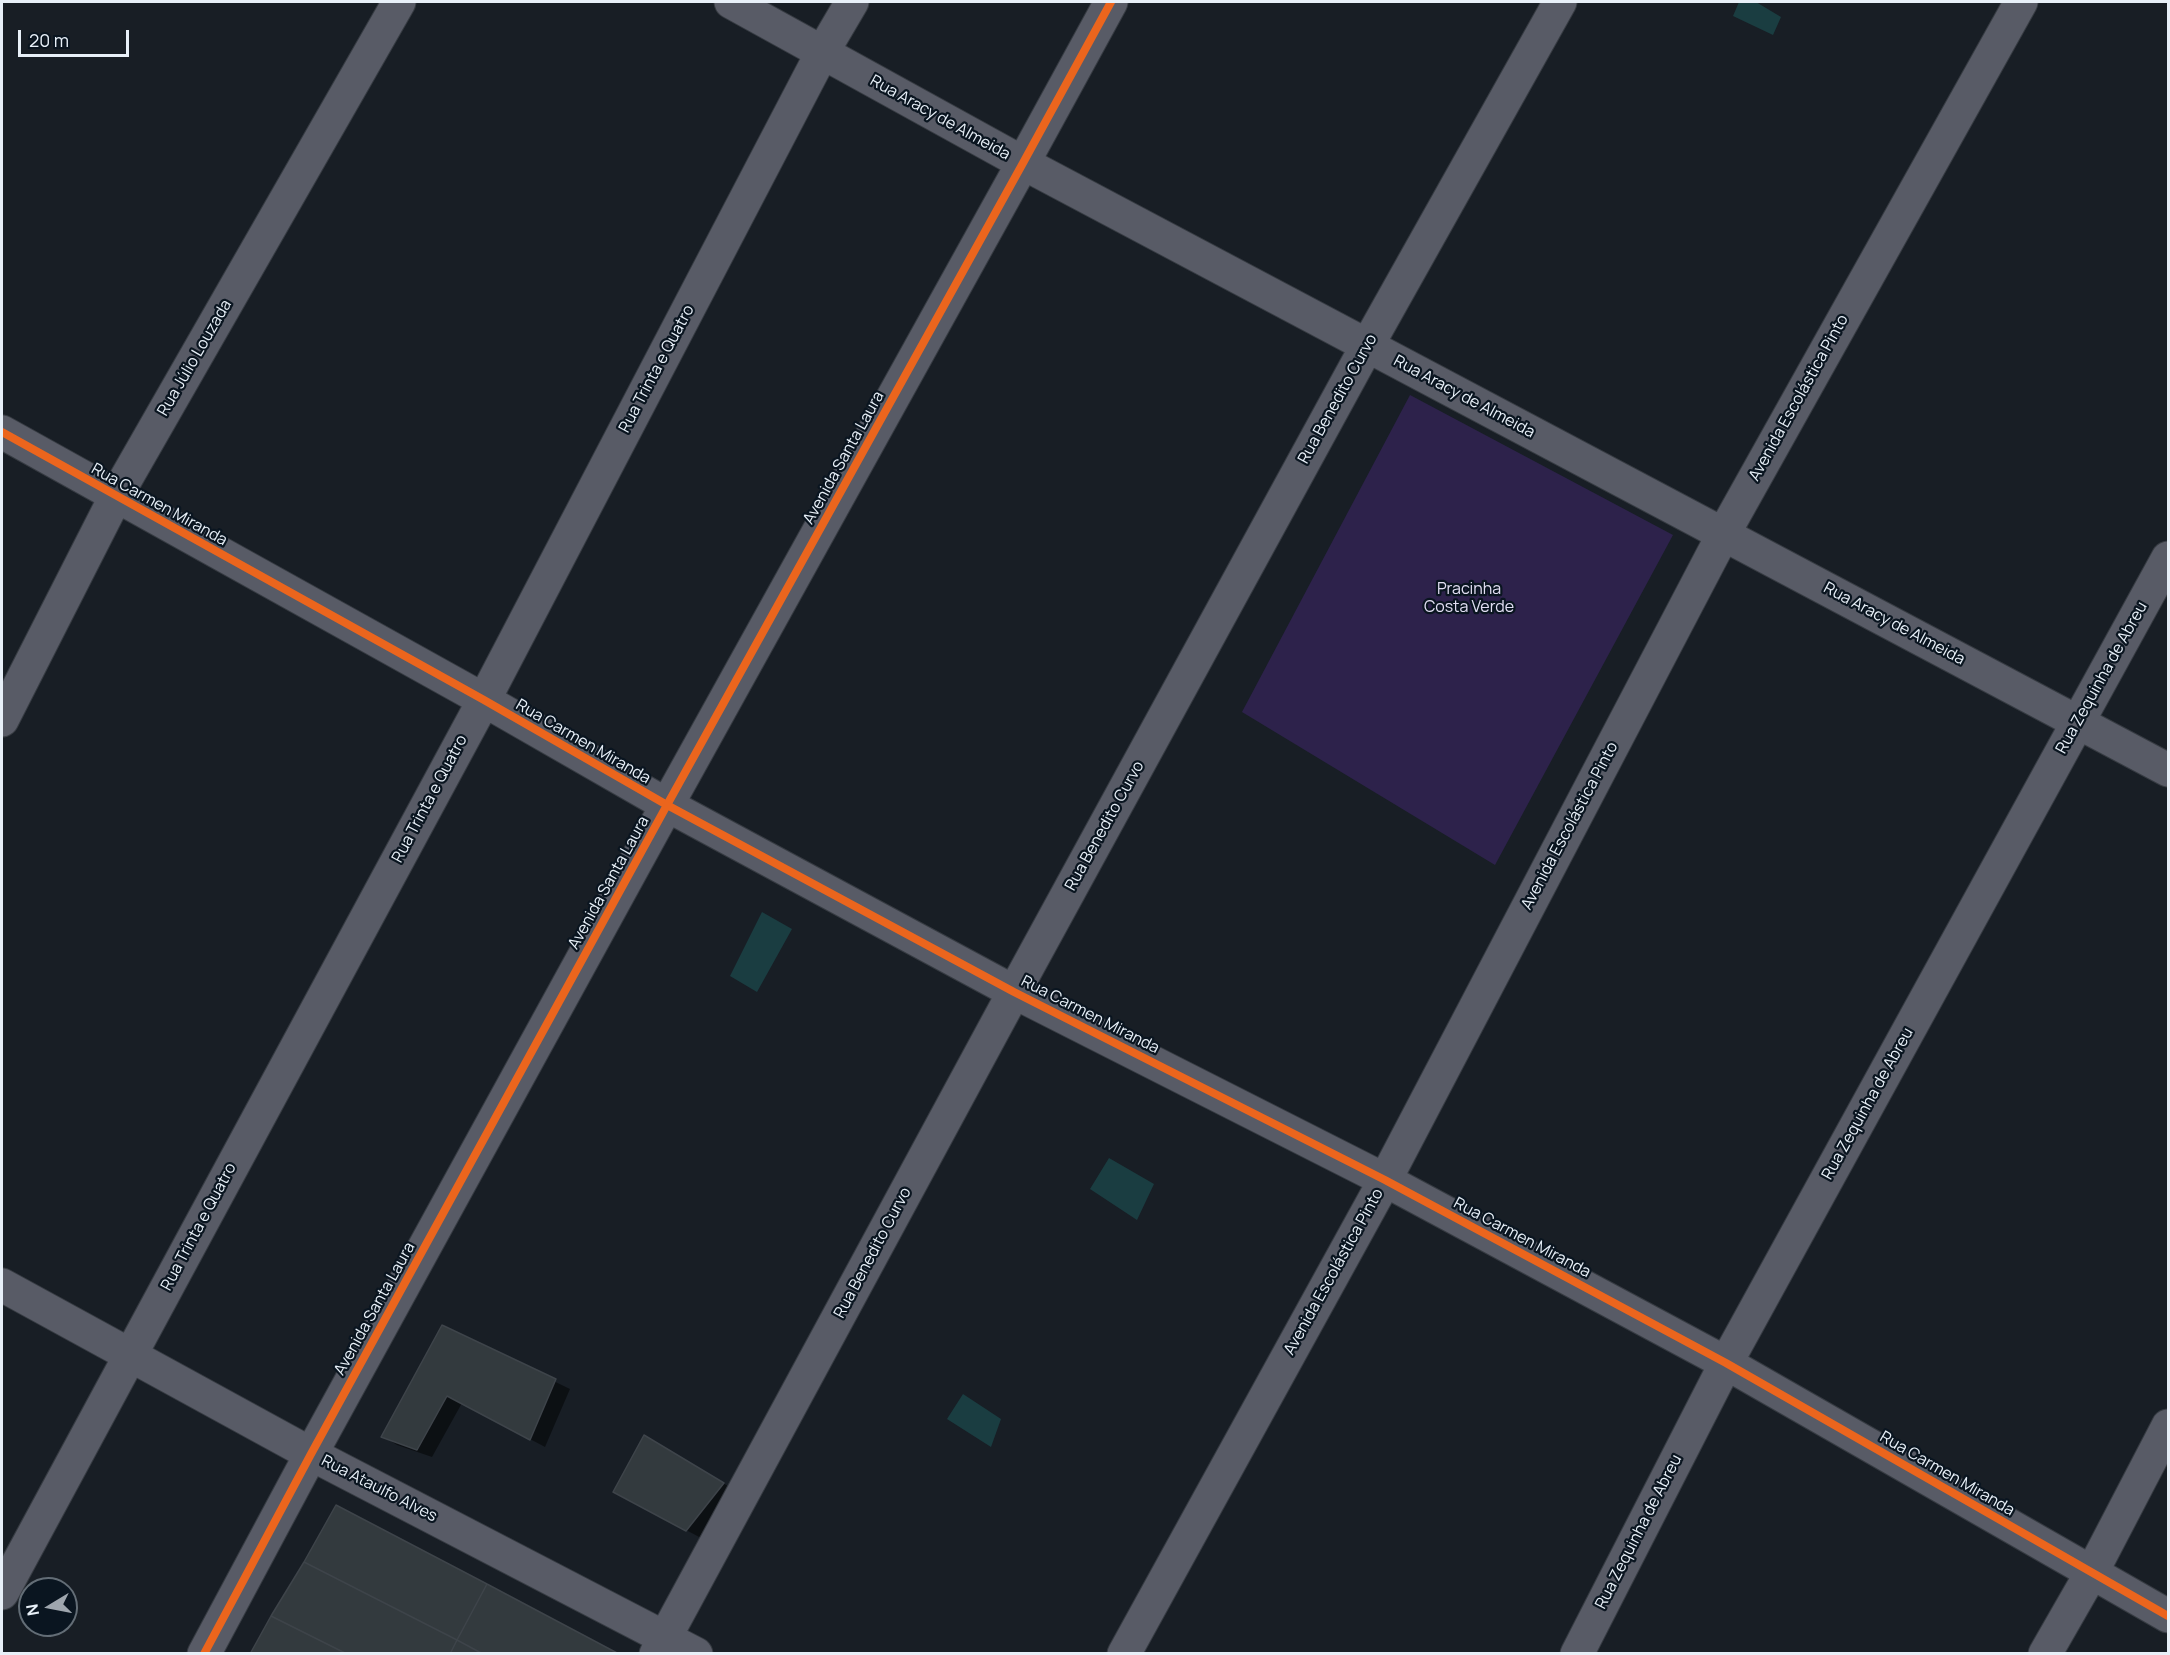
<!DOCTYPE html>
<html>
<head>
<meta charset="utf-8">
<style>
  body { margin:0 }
  #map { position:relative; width:2170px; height:1655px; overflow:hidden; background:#181e25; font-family:Manrope,sans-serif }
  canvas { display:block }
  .frame { position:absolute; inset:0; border:3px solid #e8f0f8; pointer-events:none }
  .north { position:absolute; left:18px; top:1577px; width:60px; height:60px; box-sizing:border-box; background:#0a1520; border:2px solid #636d76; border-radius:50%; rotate:260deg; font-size:16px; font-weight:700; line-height:24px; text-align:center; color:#e8f0f8 }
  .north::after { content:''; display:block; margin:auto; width:21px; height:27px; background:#9fa6ae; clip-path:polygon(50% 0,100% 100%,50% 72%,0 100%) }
  .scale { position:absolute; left:18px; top:30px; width:111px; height:27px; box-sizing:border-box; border:3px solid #e8f0f8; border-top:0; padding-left:8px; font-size:18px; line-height:21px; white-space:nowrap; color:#e8f0f8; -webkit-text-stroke:4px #0a1520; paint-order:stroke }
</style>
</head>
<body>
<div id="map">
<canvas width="2170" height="1655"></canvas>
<div class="frame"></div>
<div class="north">N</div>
<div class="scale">20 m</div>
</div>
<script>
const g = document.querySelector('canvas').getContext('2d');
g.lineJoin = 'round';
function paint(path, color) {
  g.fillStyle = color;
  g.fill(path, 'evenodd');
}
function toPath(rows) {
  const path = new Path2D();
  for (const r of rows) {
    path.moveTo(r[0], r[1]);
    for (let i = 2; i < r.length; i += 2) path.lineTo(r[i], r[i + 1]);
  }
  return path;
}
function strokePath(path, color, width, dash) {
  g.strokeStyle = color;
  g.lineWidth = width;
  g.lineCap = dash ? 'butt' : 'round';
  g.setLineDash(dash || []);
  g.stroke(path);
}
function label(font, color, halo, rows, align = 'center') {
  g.font = font + ' Manrope,sans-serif';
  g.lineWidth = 4.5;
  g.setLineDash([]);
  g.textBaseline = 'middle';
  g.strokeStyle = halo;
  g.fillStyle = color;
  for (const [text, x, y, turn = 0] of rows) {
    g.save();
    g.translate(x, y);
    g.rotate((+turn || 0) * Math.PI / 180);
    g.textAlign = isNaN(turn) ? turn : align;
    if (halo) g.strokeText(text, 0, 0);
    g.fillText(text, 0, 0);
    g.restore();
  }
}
const green = toPath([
  [1410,395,1673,535,1495,865,1242,712]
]);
const water = toPath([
  [1739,2,1756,2,1781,17,1773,35,1733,16],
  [762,912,792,929,757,992,730,976],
  [1109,1158,1154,1184,1137,1220,1090,1189],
  [963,1394,1001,1419,991,1447,947,1419]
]);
const shadow = toPath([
  [442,1327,570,1389,545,1447,462,1403,432,1457,397,1445,383,1436],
  [645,1437,738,1492,701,1538,630,1500]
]);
const building = toPath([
  [442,1325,556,1379,530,1440,447,1396,417,1450,381,1437,442,1325],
  [644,1435,724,1483,686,1531,613,1492,644,1435],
  [336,1505,487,1584,457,1640,304,1562,336,1505],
  [304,1562,457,1640,450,1654,347,1654,271,1616,304,1562],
  [487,1584,619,1654,483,1654,457,1640,487,1584],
  [271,1616,347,1654,250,1654,271,1616],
  [457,1640,483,1654,450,1654,457,1640]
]);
const minor = toPath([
  [731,2,1023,163,2168,770],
  [2,432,484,700,667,805,1014,992,1385,1180,1726,1363,2168,1616],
  [2,720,116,496,399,2],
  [2,1285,311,1454,696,1654],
  [2,1593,484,700,822,53,852,2],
  [204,1654,311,1454,667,805,1023,163,1111,2],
  [656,1654,1014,992,1367,346,1560,2],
  [1124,1654,1385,1180,1724,533,2021,2],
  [1577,1654,1726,1363,2168,558],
  [2045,1654,2092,1572,2168,1426]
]);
const cycleway = toPath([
  [2,432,484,700,667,805,1014,992,1385,1180,1726,1363,2168,1616],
  [204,1654,311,1454,667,805,1023,163,1111,2]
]);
const streetNames = [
  ["Rua Aracy de Almeida",940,118,29],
  ["Rua Júlio Louzada",195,358,-60],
  ["Rua Trinta e Quatro",657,369,-62],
  ["Rua Aracy de Almeida",1464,397,28],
  ["Avenida Escolástica Pinto",1799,398,-61],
  ["Rua Benedito Curvo",1338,399,-61],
  ["Avenida Santa Laura",844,458,-61],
  ["Rua Carmen Miranda",159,505,29],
  ["Rua Aracy de Almeida",1894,624,28],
  ["Rua Zequinha de Abreu",2102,678,-61],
  ["Rua Carmen Miranda",583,742,30],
  ["Rua Trinta e Quatro",430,799,-62],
  ["Rua Benedito Curvo",1105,826,-61],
  ["Avenida Escolástica Pinto",1570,826,-62],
  ["Avenida Santa Laura",609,883,-61],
  ["Rua Carmen Miranda",1090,1015,27],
  ["Rua Zequinha de Abreu",1868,1104,-61],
  ["Rua Trinta e Quatro",199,1227,-62],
  ["Rua Carmen Miranda",1522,1238,28],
  ["Rua Benedito Curvo",873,1253,-62],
  ["Avenida Escolástica Pinto",1334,1272,-61],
  ["Avenida Santa Laura",375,1309,-61],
  ["Rua Carmen Miranda",1947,1474,30],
  ["Rua Ataulfo Alves",379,1489,27],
  ["Rua Zequinha de Abreu",1639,1532,-63]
];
const parkNames = [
  ["Pracinha",1469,590],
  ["Costa Verde",1469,608]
];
paint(green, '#2d224b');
paint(water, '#1a3d41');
paint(shadow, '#0007');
paint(building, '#333a3e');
strokePath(building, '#3e444a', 1.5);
strokePath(minor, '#363b42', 35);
strokePath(minor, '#585b66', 33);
strokePath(cycleway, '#eb651d', 8);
label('16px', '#e8f0f8', '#0a1520', streetNames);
label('16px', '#e2dff3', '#0a1520', parkNames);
</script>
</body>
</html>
